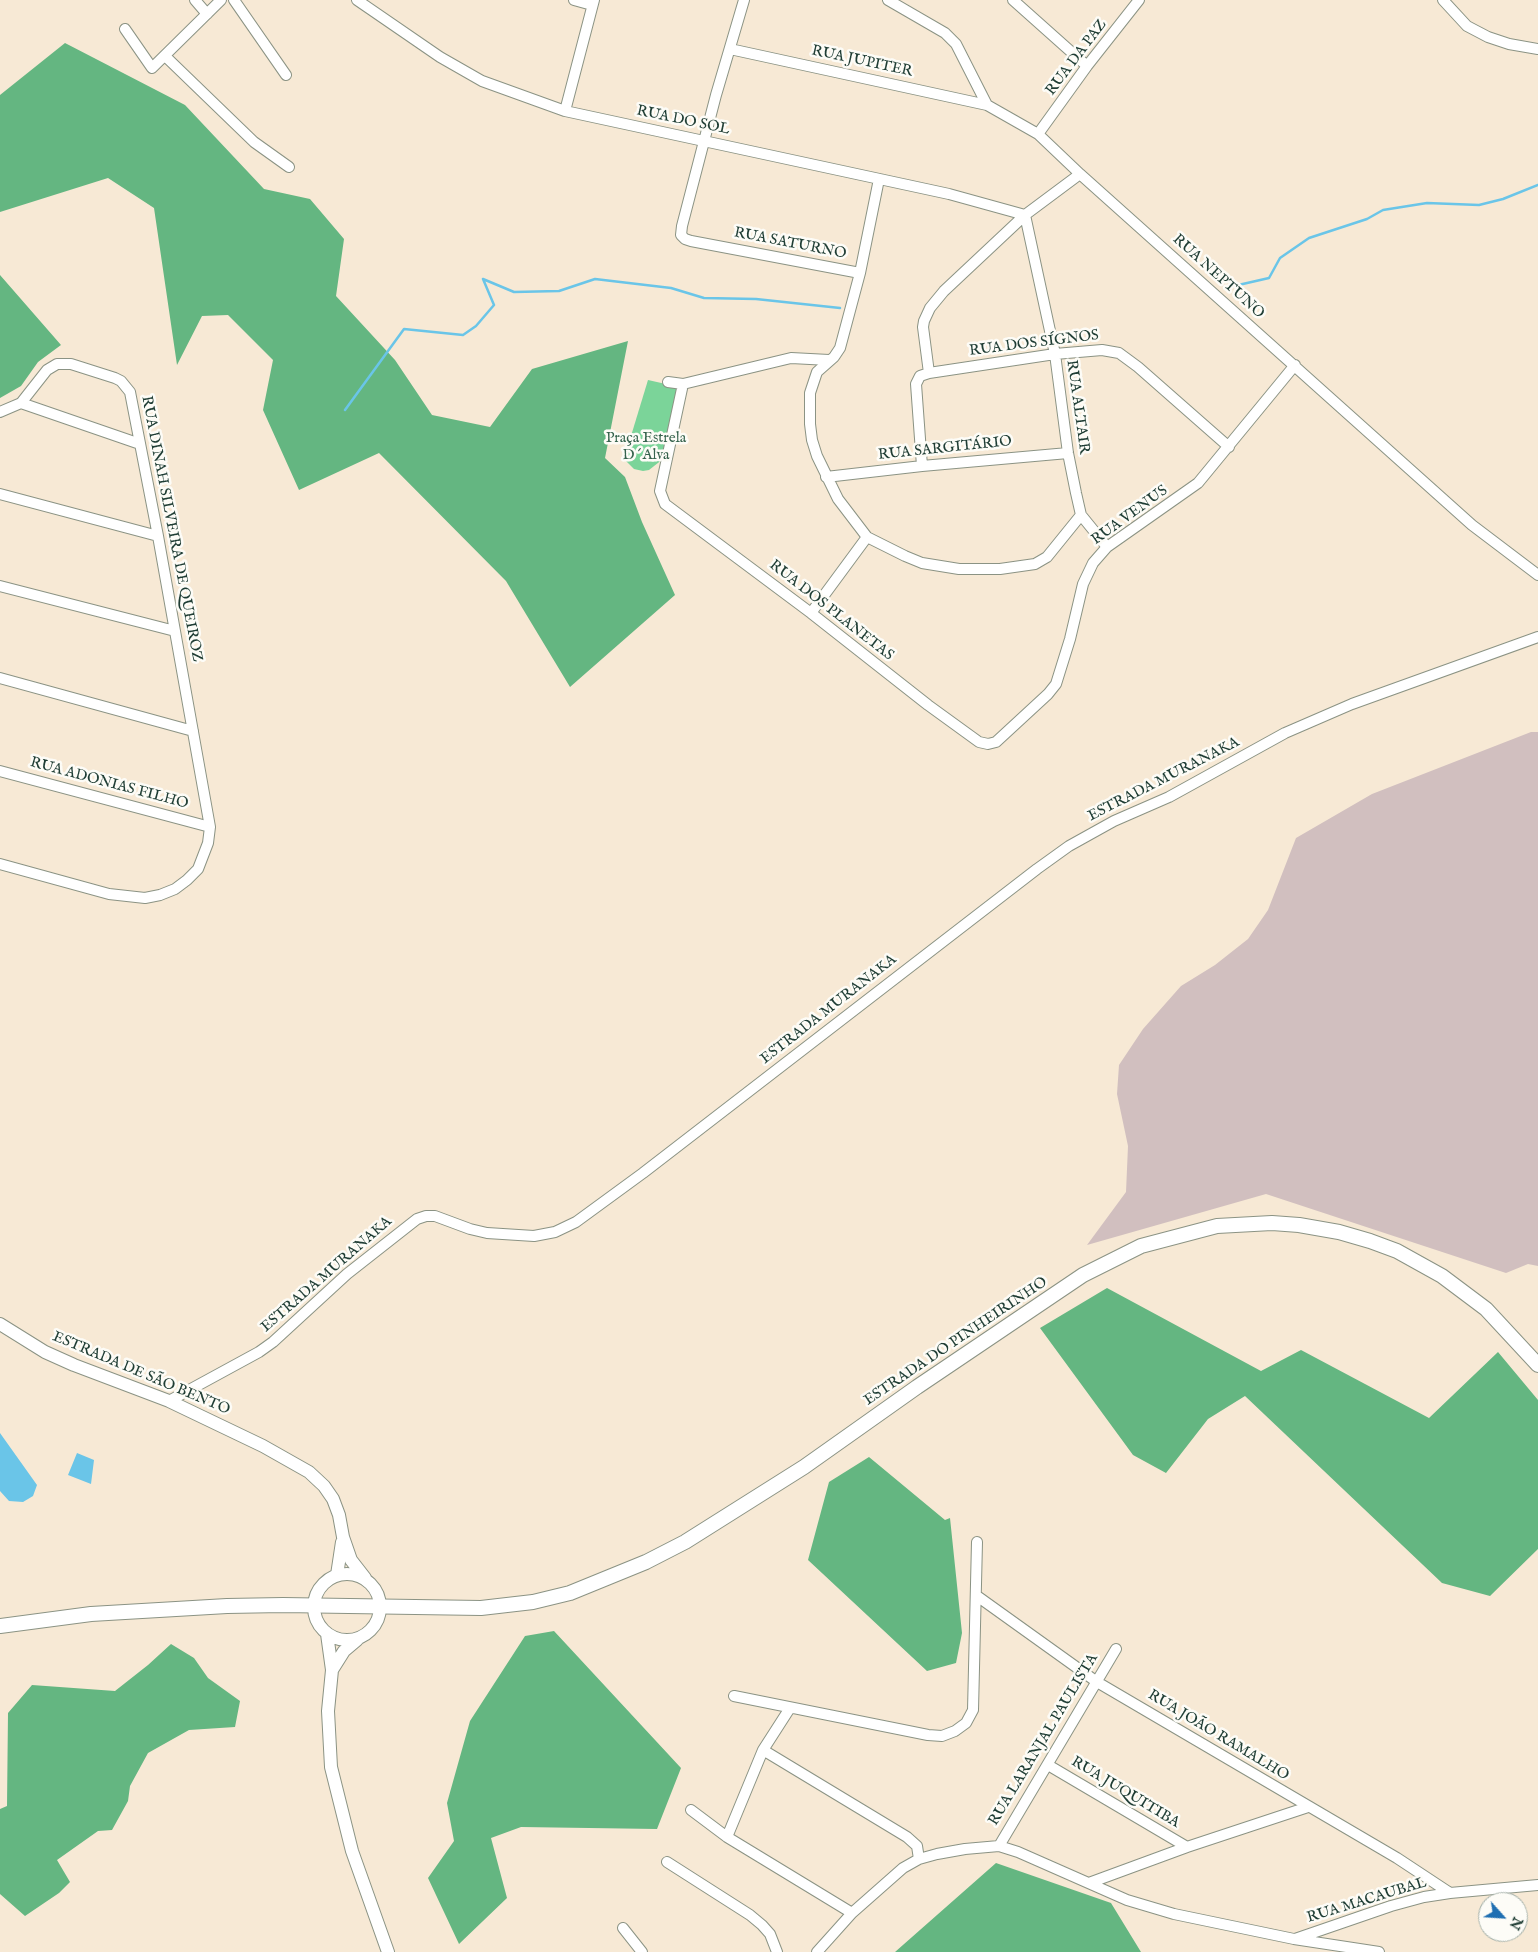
<!DOCTYPE html>
<html>
<head>
<meta charset="utf-8">
<style>
  body { margin:0 }
  #map { position:relative; width:1538px; height:1952px; overflow:hidden; background:#f7e9d5; font-family:"IM FELL English",serif }
  canvas { display:block }
  .north { position:absolute; left:1478px; top:1892px; width:50px; height:50px; box-sizing:border-box; background:#fdfcf7; border:1px solid #a4b0a9; border-radius:50%; rotate:116deg; font-size:14px; font-weight:700; line-height:20px; text-align:center; color:#1f3d34 }
  .north::after { content:''; display:block; margin:auto; width:18px; height:22px; background:#1f6fb2; clip-path:polygon(50% 0,100% 100%,50% 72%,0 100%) }
</style>
</head>
<body>
<div id="map">
<canvas width="1538" height="1952"></canvas>
<div class="north">N</div>
</div>
<script>
const g = document.querySelector('canvas').getContext('2d');
g.lineJoin = 'round';
function paint(path, color) {
  g.fillStyle = color;
  g.fill(path, 'evenodd');
}
function toPath(rows) {
  const path = new Path2D();
  for (const r of rows) {
    if (r.length === 3) {
      path.moveTo(r[0] + r[2], r[1]);
      path.arc(r[0], r[1], r[2], 0, 2 * Math.PI);
      continue;
    }
    path.moveTo(r[0], r[1]);
    for (let i = 2; i < r.length; i += 2) path.lineTo(r[i], r[i + 1]);
  }
  return path;
}
function strokePath(path, color, width, dash) {
  g.strokeStyle = color;
  g.lineWidth = width;
  g.lineCap = dash ? 'butt' : 'round';
  g.setLineDash(dash || []);
  g.stroke(path);
}
function label(font, color, halo, rows, align = 'center') {
  g.font = font + ' "IM FELL English",serif';
  g.lineWidth = 5;
  g.setLineDash([]);
  g.textBaseline = 'middle';
  g.strokeStyle = halo;
  g.fillStyle = color;
  for (const [text, x, y, turn = 0] of rows) {
    g.save();
    g.translate(x, y);
    g.rotate((+turn || 0) * Math.PI / 180);
    g.textAlign = isNaN(turn) ? turn : align;
    if (halo) g.strokeText(text, 0, 0);
    g.fillText(text, 0, 0);
    g.restore();
  }
}
const industrial = toPath([
  [1531,732,1538,732,1538,1266,1528,1264,1506,1273,1266,1194,1087,1245,1126,1192,1128,1146,1117,1094,1119,1065,1143,1029,1181,986,1215,965,1248,939,1268,910,1296,838,1372,794]
]);
const green = toPath([
  [648,380,679,387,663,459,649,470,643,471,634,469,624,459]
]);
const forest = toPath([
  [65,43,185,105,264,189,310,199,344,239,336,296,395,360,432,415,490,427,532,369,628,341,605,458,625,477,642,522,675,595,570,687,506,581,379,453,299,490,263,410,273,360,228,315,202,316,177,365,154,208,108,178,0,212,0,95],
  [0,275,61,345,38,362,21,386,0,398],
  [1107,1288,1261,1371,1301,1350,1429,1418,1498,1352,1538,1400,1538,1549,1490,1596,1442,1583,1245,1396,1208,1419,1166,1473,1133,1455,1040,1328],
  [869,1457,945,1520,950,1518,962,1633,956,1663,927,1671,808,1560,829,1482],
  [554,1631,681,1768,657,1829,521,1827,491,1838,507,1898,459,1944,428,1878,454,1841,447,1803,470,1721,525,1636],
  [171,1644,194,1658,208,1678,240,1701,235,1727,189,1730,148,1753,130,1786,128,1801,112,1830,98,1831,57,1860,70,1882,59,1893,25,1916,0,1894,0,1809,7,1806,8,1713,32,1685,115,1691,148,1665],
  [996,1863,1111,1903,1141,1952,895,1952]
]);
const water = toPath([
  [0,1433,37,1485,33,1496,23,1502,9,1501,0,1491],
  [77,1453,94,1460,91,1484,68,1475]
]);
const stream = toPath([
  [1234,286,1269,278,1280,258,1309,238,1367,219,1383,210,1427,203,1479,205,1503,199,1538,185],
  [345,410,404,329,463,335,476,326,494,305,483,279,514,292,559,291,595,279,671,288,704,298,756,299,840,308]
]);
const minor = toPath([
  [195,0,207,14],
  [234,0,286,75],
  [357,0,440,57,482,81,565,111,949,194,1025,215,1055,354,1068,453,1076,493,1081,515,1107,547],
  [574,0,592,5],
  [744,0,716,95,682,226,681,235,685,239,691,241,860,273],
  [888,0,945,33,956,44,987,105,1038,134,1080,174,1472,525,1538,575],
  [1013,0,1087,66],
  [1443,0,1467,26,1488,37,1509,44,1538,49],
  [125,29,152,68,221,0],
  [730,49,987,105],
  [165,56,254,142,289,167],
  [565,111,594,0],
  [1038,134,1087,66,1139,0],
  [879,179,860,273,840,348,834,357,817,372,810,393,810,424,812,440,817,456,838,499,867,537,905,556,922,563,959,569,1000,569,1035,564,1047,557,1081,515],
  [929,373,923,327,924,321,930,308,944,291,1025,215,1080,174],
  [668,382,683,384,791,358,829,360],
  [683,384,660,491,665,504,811,613,928,705,979,742,988,744,996,742,1048,694,1056,684,1070,639,1083,584,1093,563,1107,547,1198,483,1295,365],
  [21,403,140,444],
  [0,412,21,403,47,370,57,364,71,364,115,378,121,381,130,392,158,536,210,827,208,843,198,869,187,880,175,889,160,895,145,898,109,894,0,864],
  [922,466,916,384,920,376,929,373,1055,354,1102,350,1119,353,1138,367,1229,447],
  [826,477,922,466,1068,453],
  [0,494,158,536],
  [0,586,175,631],
  [811,613,867,537],
  [0,678,193,731],
  [0,771,210,827],
  [169,1401,259,1352,273,1342,347,1274,417,1219,426,1216,435,1216,470,1229,487,1233,534,1236,555,1232,576,1222,643,1173,1037,869,1069,846,1114,821,1169,797,1285,733,1352,704,1538,637],
  [977,1596,1097,1682,1397,1858,1450,1893],
  [734,1696,928,1735,942,1736,955,1731,966,1723,973,1710,977,1542],
  [763,1750,907,1837,917,1846,919,1859],
  [1048,1765,1187,1847],
  [691,1810,727,1837,852,1913],
  [727,1837,763,1750,790,1708],
  [999,1846,1116,1649],
  [667,1862,750,1915,762,1925,770,1934,777,1952],
  [1089,1883,1187,1847,1308,1807],
  [623,1928,642,1952],
  [1295,1939,1391,1906,1424,1897,1450,1893,1538,1885],
  [817,1952,852,1913,903,1868,919,1859,937,1854,965,1849,999,1846,1018,1852,1127,1900,1174,1914,1294,1939,1379,1952]
]);
const tertiary = toPath([
  [0,1324,45,1352,74,1365,169,1401,263,1446,309,1472,324,1486,333,1499,339,1515,343,1537,351,1560,365,1578],
  [347,1607,33],
  [337,1575,342,1542],
  [327,1634,332,1670,328,1711,331,1767,352,1851,388,1952],
  [332,1670,344,1651,357,1640]
]);
const secondary = toPath([
  [0,1626,91,1614,227,1606,283,1605,481,1608,533,1602,570,1593,646,1562,685,1542,804,1467,917,1387,1083,1275,1141,1246,1217,1226,1272,1223,1299,1225,1339,1232,1370,1241,1397,1251,1442,1276,1486,1309,1538,1365]
]);
const streetNames = [
  ["RUA DA PAZ",1077,58,-53],
  ["RUA JUPITER",862,62,12],
  ["RUA DO SOL",683,121,12],
  ["RUA SATURNO",790,244,11],
  ["RUA NEPTUNO",1218,277,42],
  ["RUA DOS SÍGNOS",1034,344,-7],
  ["RUA ALTAIR",1077,407,82],
  ["RUA SARGITÁRIO",945,449,-6],
  ["RUA VENUS",1130,516,-36],
  ["RUA DINAH SILVEIRA DE QUEIROZ",171,529,79],
  ["RUA DOS PLANETAS",831,611,38],
  ["ESTRADA MURANAKA",1164,780,-27],
  ["RUA ADONIAS FILHO",109,784,15],
  ["ESTRADA MURANAKA",829,1010,-38],
  ["ESTRADA MURANAKA",327,1275,-41],
  ["ESTRADA DO PINHEIRINHO",956,1342,-34],
  ["ESTRADA DE SÃO BENTO",141,1374,23],
  ["RUA JOÃO RAMALHO",1218,1736,31],
  ["RUA LARANJAL PAULISTA",1044,1740,-59],
  ["RUA JUQUITIBA",1125,1793,31],
  ["RUA MACAUBAL",1367,1901,-17]
];
const parkNames = [
  ["Praça Estrela",646,439],
  ["D´Alva",646,456]
];
paint(industrial, '#d1bfbf');
paint(green, '#7bd499');
paint(forest, '#64b681');
paint(water, '#6ac5e8');
strokePath(stream, '#6ac5e8', 2.5);
strokePath(minor, '#8b9384', 12);
strokePath(tertiary, '#8b9384', 14);
strokePath(secondary, '#8b9384', 16);
strokePath(minor, '#fff', 10);
strokePath(tertiary, '#fff', 12);
strokePath(secondary, '#fff', 14);
label('15px', '#1f3d34', '#fdfcf7', streetNames);
label('15px', '#36634d', '#fdfcf7', parkNames);
</script>
</body>
</html>
